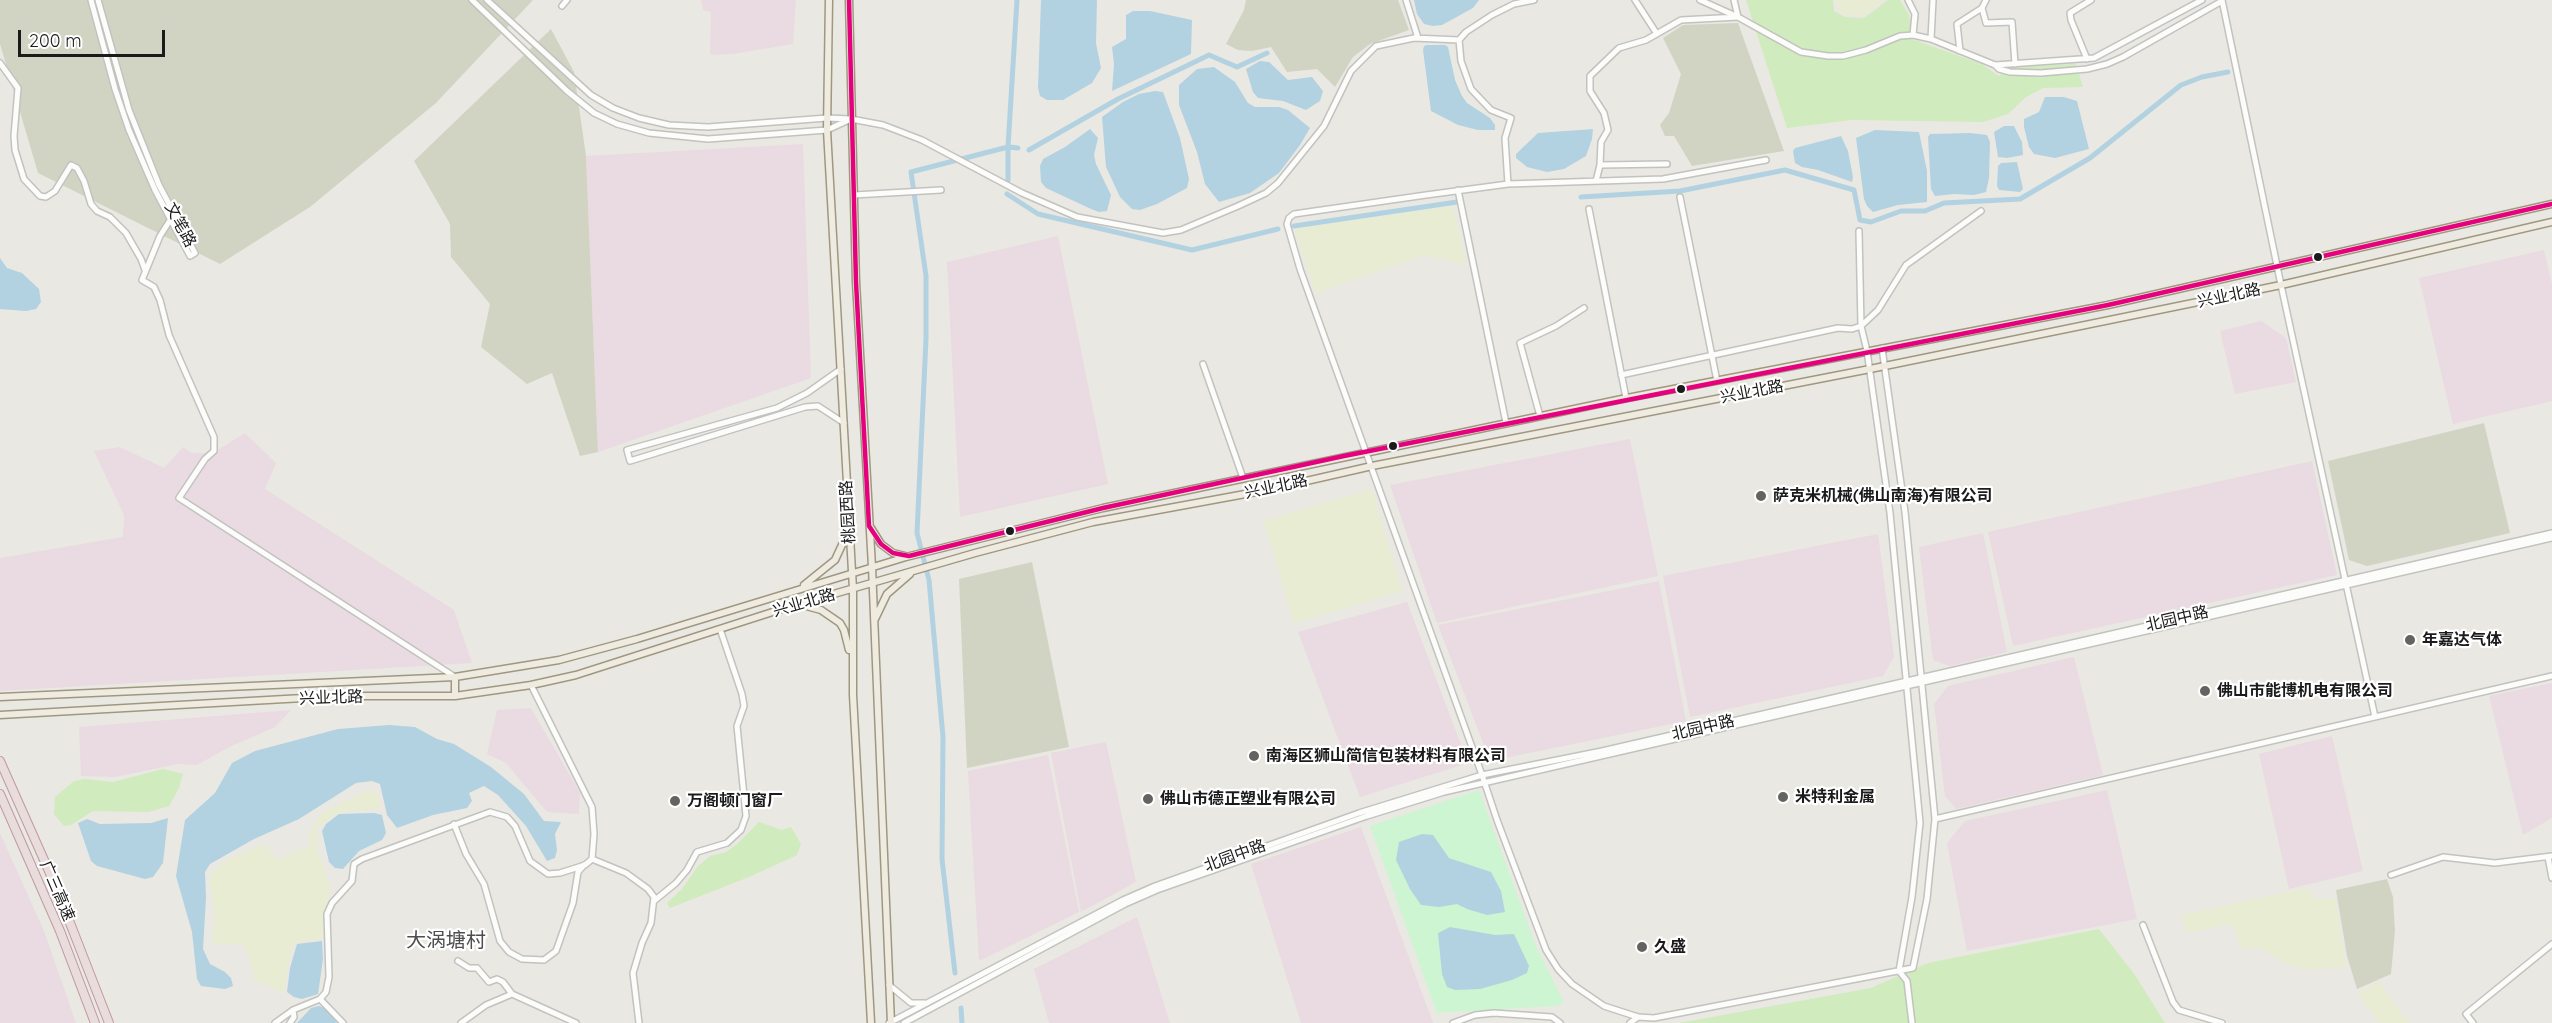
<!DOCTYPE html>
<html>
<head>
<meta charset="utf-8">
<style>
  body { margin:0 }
  #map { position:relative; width:2552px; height:1023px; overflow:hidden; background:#eae8e2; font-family:Quicksand,sans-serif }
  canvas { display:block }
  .scale { position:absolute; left:18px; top:30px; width:147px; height:27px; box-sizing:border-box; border:3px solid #1b1b1b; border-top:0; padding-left:8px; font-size:18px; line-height:21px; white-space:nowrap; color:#1b1b1b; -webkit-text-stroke:4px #fff; paint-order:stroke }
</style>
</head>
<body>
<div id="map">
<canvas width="2552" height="1023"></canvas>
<div class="scale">200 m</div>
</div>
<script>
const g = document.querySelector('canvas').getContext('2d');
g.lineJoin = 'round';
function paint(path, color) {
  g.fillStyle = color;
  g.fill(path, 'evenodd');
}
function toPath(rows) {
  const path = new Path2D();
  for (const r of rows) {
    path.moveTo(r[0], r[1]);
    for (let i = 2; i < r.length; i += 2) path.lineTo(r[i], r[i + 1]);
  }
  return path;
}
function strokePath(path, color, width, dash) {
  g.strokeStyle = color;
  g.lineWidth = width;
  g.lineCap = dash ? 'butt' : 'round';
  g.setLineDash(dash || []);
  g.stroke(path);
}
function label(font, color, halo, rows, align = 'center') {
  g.font = font + ' Quicksand,"Noto Sans SC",sans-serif';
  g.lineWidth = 4.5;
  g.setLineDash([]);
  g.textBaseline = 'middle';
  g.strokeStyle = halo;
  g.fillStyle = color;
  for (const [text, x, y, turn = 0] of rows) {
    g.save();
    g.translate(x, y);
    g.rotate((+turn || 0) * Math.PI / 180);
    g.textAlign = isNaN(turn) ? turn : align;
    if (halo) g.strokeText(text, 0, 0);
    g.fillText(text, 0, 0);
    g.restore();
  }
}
const industrial = toPath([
  [701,0,796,0,793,44,733,54,710,55,711,12,703,10],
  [803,144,811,378,598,452,586,156],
  [1058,236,1108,484,960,517,947,262],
  [2544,250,2552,284,2552,401,2453,424,2419,278],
  [2261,321,2286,338,2296,382,2235,394,2220,331],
  [245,433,276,463,265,489,454,610,472,663,0,691,0,558,123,537,124,515,94,451,120,447,164,468,183,447,192,453,213,453],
  [1630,439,1658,576,1437,623,1390,485],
  [2312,461,2337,575,2013,646,1988,532],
  [1983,533,2007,652,1950,666,1933,660,1919,547],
  [1878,534,1894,657,1883,676,1690,717,1663,576],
  [1659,581,1686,721,1490,761,1438,625],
  [1407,602,1468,763,1360,797,1298,632],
  [2074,657,2103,775,1956,809,1945,796,1934,704,1948,686],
  [2552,683,2552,818,2523,835,2489,696],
  [531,708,580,793,579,814,547,812,506,763,487,754,497,710],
  [291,710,275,727,229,747,197,765,179,764,115,777,81,776,79,727],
  [2332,736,2363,871,2289,889,2259,754],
  [1106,742,1136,882,1081,912,1051,753],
  [1048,755,1079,912,979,961,968,771],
  [2107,790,2137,919,1967,951,1947,843,1965,821],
  [1361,827,1433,1023,1301,1023,1251,864],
  [0,833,44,931,76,1023,0,1023],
  [1137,917,1170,1023,1049,1023,1034,969]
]);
const construction = toPath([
  [0,0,533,0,436,103,310,207,220,264,38,173,0,44],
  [1246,0,1398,0,1409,30,1370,44,1353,57,1335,87,1317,69,1287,72,1271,47,1252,51,1238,50,1226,44,1244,10],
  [1738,23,1784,151,1692,166,1674,136,1665,136,1660,125,1669,113,1681,74,1663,38,1683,25],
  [551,29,574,72,586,156,598,452,580,456,552,373,527,384,481,347,490,304,451,257,450,224,414,161],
  [2484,423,2510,533,2367,566,2349,560,2328,461],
  [1032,562,1069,747,967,768,959,579],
  [2387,879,2393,897,2395,931,2391,974,2357,989,2347,956,2336,890]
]);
const farmland = toPath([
  [1836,0,1884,0,1865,15,1846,15,1838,11],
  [1453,206,1466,264,1425,255,1316,293,1296,234,1298,228],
  [1372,489,1402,591,1294,623,1264,521],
  [367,791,377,791,381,806,376,809,340,812,317,827,317,847,330,888,322,938,294,944,287,969,285,993,255,981,246,948,240,944,212,944,215,911,209,880,214,871,222,863,261,845,267,847,278,861,296,851,308,848,310,833,320,814],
  [2306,888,2317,900,2335,898,2346,968,2303,969,2284,963,2258,947,2241,949,2233,924,2187,933,2182,915],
  [2380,982,2404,1017,2411,1023,2379,1023,2358,993]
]);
const grass = toPath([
  [1746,0,1833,0,1834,11,1845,17,1864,18,1888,0,1900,0,1909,15,1912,39,1981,64,1999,76,2007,67,2076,64,2083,87,2043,88,2026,97,2008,114,1983,122,1852,120,1787,128],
  [163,769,183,774,179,788,169,806,148,812,93,811,71,825,64,826,54,814,55,797,74,781,85,779,113,782],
  [759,822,782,830,791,827,801,844,797,855,749,877,670,908,667,903,682,889,698,866,710,856,726,852,736,845],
  [2099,929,2135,975,2165,1023,1679,1023,1871,988,1928,963]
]);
const park = toPath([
  [1479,790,1536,946,1564,1002,1556,1006,1437,1013,1370,826]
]);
const water = toPath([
  [1041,0,1097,0,1096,43,1101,68,1092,83,1063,100,1047,100,1040,96,1038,88],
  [1414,0,1479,0,1473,8,1442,25,1433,26,1424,24,1417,14],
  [1133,11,1150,11,1192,20,1191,54,1112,91,1114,64,1112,47,1126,39,1126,15],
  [1427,45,1445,45,1448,47,1455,80,1462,96,1467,103,1490,118,1495,125,1495,130,1478,130,1458,125,1431,111,1423,50,1424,46],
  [1260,61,1269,62,1288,80,1312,77,1323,91,1320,101,1306,110,1283,101,1258,98,1253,92,1246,69],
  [1214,67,1235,82,1248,103,1255,107,1279,107,1288,110,1310,128,1300,145,1279,173,1250,193,1219,202,1205,184,1197,152,1179,105,1179,85,1197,69],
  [1155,91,1163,92,1180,138,1189,179,1187,188,1157,204,1140,210,1132,209,1120,197,1106,167,1102,117,1123,102,1139,94],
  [2045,97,2064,97,2077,101,2089,149,2055,158,2034,154,2029,147,2024,127,2024,119,2039,112],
  [2004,126,2014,126,2022,142,2023,155,2007,158,1998,157,1994,132],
  [1090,129,1098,138,1094,155,1096,164,1111,195,1107,211,1099,212,1091,209,1046,188,1041,182,1040,166,1043,159,1065,147],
  [1593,129,1592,139,1586,156,1564,169,1547,172,1527,167,1516,158,1516,154,1538,133],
  [1875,130,1919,132,1927,171,1927,202,1898,205,1873,212,1867,206,1864,199,1856,138],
  [1970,133,1987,135,1990,142,1989,178,1986,192,1974,195,1955,194,1935,196,1931,189,1928,137,1930,134],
  [1841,136,1848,151,1853,177,1852,182,1818,170,1802,167,1795,163,1793,151,1795,148],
  [2017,162,2023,189,2020,192,1999,190,1997,186,1998,166,2001,163],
  [0,258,7,268,22,273,39,289,41,302,36,309,26,311,0,309],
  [389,725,415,727,437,739,454,744,491,767,524,794,544,821,561,822,555,834,557,850,555,858,547,861,526,826,498,795,484,786,469,793,472,801,467,808,433,815,397,828,387,815,380,784,372,781,356,783,299,819,254,839,210,864,205,872,206,898,203,949,210,964,225,972,231,978,233,986,225,989,201,986,197,979,192,932,176,876,185,820,215,793,232,763,255,751,338,729],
  [374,813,382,815,386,833,382,840,359,851,343,869,335,868,329,862,322,831,326,824,339,814],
  [168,818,163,863,153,877,145,879,97,866,91,861,78,823,87,819,100,824,151,823],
  [1422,834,1433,835,1449,858,1491,872,1501,891,1505,912,1487,915,1467,909,1457,904,1439,907,1421,905,1410,889,1396,860,1399,842],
  [1450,927,1495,935,1514,934,1529,966,1527,973,1512,980,1480,989,1455,990,1447,987,1442,974,1438,933],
  [322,941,323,959,318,994,302,999,294,997,287,992,290,968,297,944],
  [319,1006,327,1009,337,1023,297,1023,311,1008]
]);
const canal = toPath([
  [1029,150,1118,99,1209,55,1237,67,1267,53],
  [1008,180,1008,147,1018,148],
  [1007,194,1038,214,1192,250,1278,229],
  [1581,197,1680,191,1785,170,1854,190,1860,220,1871,222,1901,211,1925,211,1944,203,2020,199,2090,158,2181,85,2202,77,2228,72],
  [1294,226,1457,202],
  [955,973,942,859,943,737,929,580,917,533,926,339,926,276,911,172,1008,147,1017,0],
  [961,1008,962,1023]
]);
const minor = toPath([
  [91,0,115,89,129,130,155,190,190,256,195,253,159,185,129,110,98,0],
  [472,0,567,91,594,113,617,124,649,133,708,139,827,130,851,119,827,118,708,127,669,125,639,118,613,108,591,95,487,0],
  [1406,0,1418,38],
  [1635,0,1657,34],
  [1700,0,1738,17,1801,52,1828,56,1843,56,1866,50,1900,36,1913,35,1931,39,1995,65,2094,58,2202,0],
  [1908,0,1915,14,1913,35],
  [2222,0,2281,285,2375,717],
  [562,6,567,0],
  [1982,8,1986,23,2012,22,2015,64],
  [1931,39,1933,0],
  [1960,51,1957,24,1982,8,1986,0],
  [2087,59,2071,20,2070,13,2091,0],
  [0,63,18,88,14,136,15,150,24,179,40,196,46,197,55,191,71,165,77,168,84,181,91,204,97,211,110,217,126,233,141,259,145,270],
  [1995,65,1999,69,2010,72,2041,73,2087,69,2107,64,2123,57,2222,1],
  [851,119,883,125,922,140,1022,193,1077,217,1163,233,1181,230,1238,206,1266,193,1278,183,1324,126,1351,71,1376,46,1414,38,1459,40],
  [1766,160,1663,179,1508,184,1426,195,1294,214,1289,218,1287,224,1300,269,1482,775,1497,820,1546,950,1558,969,1572,984,1604,1006,1638,1017,1654,1018,1913,968,1927,899,1935,819,1905,512,1882,348],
  [1600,165,1667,164],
  [1596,181,1600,165,1601,142,1608,130,1604,113,1590,91,1590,76,1619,48,1646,40,1681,20,1738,17,1734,0],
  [1508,184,1505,138,1511,118,1491,110,1471,89,1461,61,1459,40,1466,32,1492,15,1514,4,1534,0],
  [1458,190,1506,423],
  [854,195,941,190],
  [1680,197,1717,381],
  [1589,209,1626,398],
  [174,214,160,236,142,280,154,287,160,300,169,335,214,437,214,451,205,459,179,498,455,677],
  [1859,231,1861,326,1867,351,1890,513,1920,823,1912,897,1899,971,1907,981,1912,1023],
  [1203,364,1243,478],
  [841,369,807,393,777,408,627,450,630,461,805,407,818,406,844,423],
  [1621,375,1838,328,1852,329,1861,326,1878,310,1906,265,1981,211],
  [1540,416,1520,343,1556,326,1584,308],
  [1935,819,2552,676],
  [454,824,466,854,484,884,500,941,509,952,522,959,544,960,556,951,573,903,578,872,584,865],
  [2548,857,2552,878],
  [592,859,626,873,648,889,654,897,651,923,642,943,633,973,639,1023],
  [2391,875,2443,857,2495,863,2552,856],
  [654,901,676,883,687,870,697,852,727,843,741,830,746,816,737,726,744,706,742,694,720,629],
  [2143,925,2173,1002,2179,1010,2222,1023],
  [458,961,469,968,477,968,489,982,497,979,503,982,512,994,576,1023],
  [889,985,911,1003,925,1003],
  [320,999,343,1023],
  [275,1023,293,1010,320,999,326,992,329,977,327,914,332,903,352,881,354,864,362,859,490,812,507,817,515,826,530,861,548,874,560,873,585,865,592,859,594,834,592,807,531,685],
  [290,1023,294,1017,293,1010],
  [461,1023,486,1005,512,994],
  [889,1023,1123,900,1155,886,1359,813,1482,775,1602,751,2552,533],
  [904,1023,1125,904,1157,890,1367,816,1444,792,2552,538],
  [1453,1023,1475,1015,1494,1013,1552,1017,1560,1023],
  [1630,1023,1638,1017],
  [2473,1023,2466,1014,2552,944]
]);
const major = toPath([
  [829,0,827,130,853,589,853,695,871,1023],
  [849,0,856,282,872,567,891,1023],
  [871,528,881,544,893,553,905,556],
  [804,585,835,560,848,532],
  [799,604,821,610,840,623,844,630,849,650],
  [875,619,887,594,910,574],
  [455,677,455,696],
  [0,697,455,677,559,660,637,639,906,557,1103,508,1622,399,2108,305,2552,204],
  [0,715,339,696,455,696,531,685,576,675,782,609,975,553,1093,522,1267,490,1372,466,1870,369,2281,285,2552,222]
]);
const highway = toPath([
  [0,761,56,887,109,1023],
  [0,794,60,931,95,1023]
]);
const bus1 = toPath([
  [849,0,856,282,869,526,881,544,893,553,909,556,1103,508,1344,456,2108,305,2552,204]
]);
const markers = [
  [2318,257,5,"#1b1b1b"],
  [1681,389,5,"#1b1b1b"],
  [1393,446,5,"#1b1b1b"],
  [1761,496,6,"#636361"],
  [1010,531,5,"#1b1b1b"],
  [2410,640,6,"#636361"],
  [2205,691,6,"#636361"],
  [1254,756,6,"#636361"],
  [1783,797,6,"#636361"],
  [1148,799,6,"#636361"],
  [675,801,6,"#636361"],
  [1642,947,6,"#636361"]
];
const streetNames = [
  ["文笔路",180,225,62],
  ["兴业北路",2229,296,-12],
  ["兴业北路",1752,392,-11],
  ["兴业北路",1276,487,-12],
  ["桃园西路",848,512,-93],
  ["兴业北路",804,603,-16],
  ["北园中路",2177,619,-13],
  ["兴业北路",331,698,-2],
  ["北园中路",1703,728,-13],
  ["北园中路",1235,856,-20],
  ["广三高速",57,891,67]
];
const poiNames = [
  ["萨克米机械(佛山南海)有限公司",1773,496],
  ["年嘉达气体",2422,640],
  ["佛山市能博机电有限公司",2217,691],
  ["南海区狮山简信包装材料有限公司",1266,756],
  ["米特利金属",1795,797],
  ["佛山市德正塑业有限公司",1160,799],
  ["万阁顿门窗厂",687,801],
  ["久盛",1654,947]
];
const quarterNames = [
  ["大涡塘村",446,941]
];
paint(industrial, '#e9dbe1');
paint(construction, '#d2d4c3');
paint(farmland, '#e8ecd3');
paint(grass, '#d0ebbd');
paint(park, '#cdf5d2');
paint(water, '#b2d2e1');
strokePath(canal, '#b2d2e1', 5);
strokePath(minor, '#c2c2bf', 8);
strokePath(major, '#9f9880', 9);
strokePath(highway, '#c1989e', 10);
strokePath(minor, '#fcfcfb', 5);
strokePath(major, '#f0ebe1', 6);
strokePath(highway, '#e9dcdc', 8);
strokePath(bus1, '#e5007d', 4.5);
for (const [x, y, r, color] of markers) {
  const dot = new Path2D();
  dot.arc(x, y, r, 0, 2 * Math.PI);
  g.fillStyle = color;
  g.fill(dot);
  strokePath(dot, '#fff', 2);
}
label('16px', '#1b1b1b', '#fff', streetNames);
label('bold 16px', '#1b1b1b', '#fff', poiNames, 'left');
label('20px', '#4e4e4e', '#fff', quarterNames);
</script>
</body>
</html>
